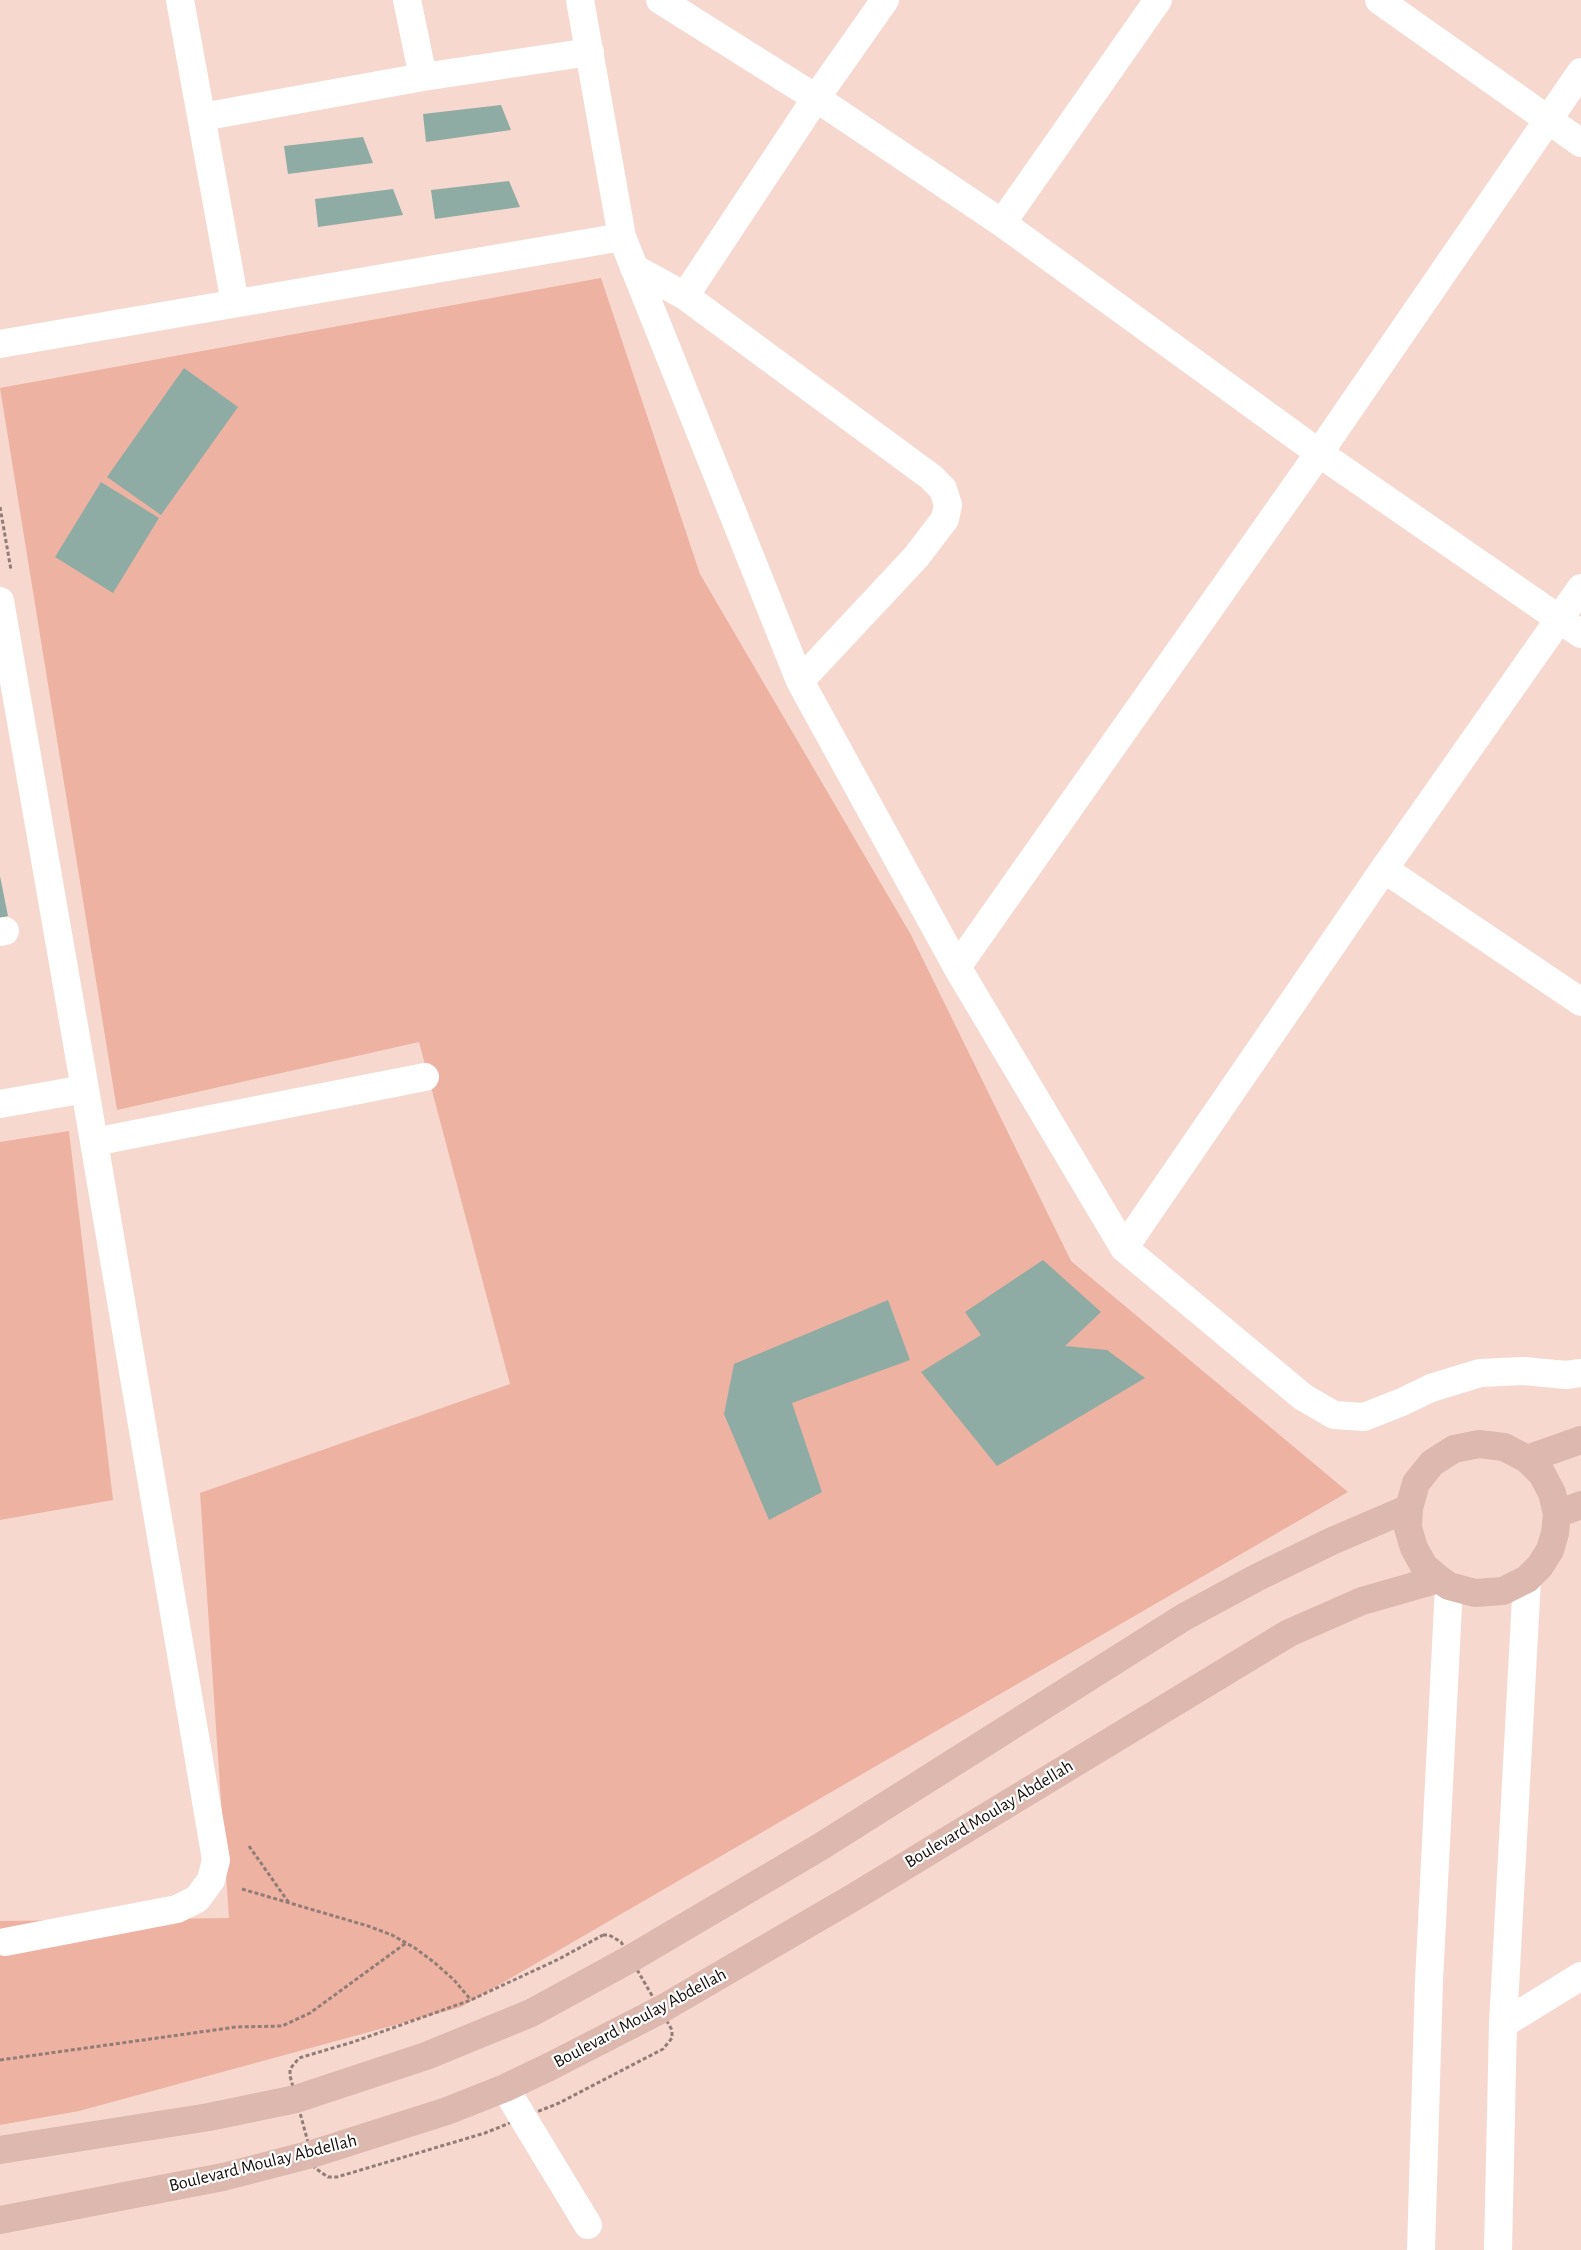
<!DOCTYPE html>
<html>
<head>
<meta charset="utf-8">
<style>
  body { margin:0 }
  canvas { display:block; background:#f6d8cf }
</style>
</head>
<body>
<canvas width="1581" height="2250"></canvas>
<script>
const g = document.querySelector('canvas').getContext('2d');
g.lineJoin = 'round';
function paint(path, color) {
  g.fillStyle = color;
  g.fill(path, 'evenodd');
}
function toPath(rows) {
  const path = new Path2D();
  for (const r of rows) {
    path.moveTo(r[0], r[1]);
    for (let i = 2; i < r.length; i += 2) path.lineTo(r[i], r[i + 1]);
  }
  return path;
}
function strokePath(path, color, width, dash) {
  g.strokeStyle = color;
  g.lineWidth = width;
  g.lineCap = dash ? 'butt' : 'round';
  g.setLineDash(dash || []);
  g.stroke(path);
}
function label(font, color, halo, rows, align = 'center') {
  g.font = font + ' "Alegreya Sans",sans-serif';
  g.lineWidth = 4.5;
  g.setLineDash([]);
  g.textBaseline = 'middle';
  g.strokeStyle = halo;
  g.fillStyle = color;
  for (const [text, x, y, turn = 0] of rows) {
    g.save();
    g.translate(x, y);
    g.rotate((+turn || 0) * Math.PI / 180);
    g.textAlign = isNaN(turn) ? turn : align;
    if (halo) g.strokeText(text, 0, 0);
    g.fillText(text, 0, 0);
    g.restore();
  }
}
const green = toPath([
  [601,278,700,574,911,935,1071,1261,1348,1492,461,2007,79,2111,0,2125,0,1921,229,1918,200,1493,510,1384,419,1042,117,1110,0,388],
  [69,1131,113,1500,0,1520,0,1142]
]);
const building = toPath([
  [501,105,511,130,426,142,423,114],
  [363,137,373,163,288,174,284,146],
  [509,181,520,207,435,219,431,190],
  [393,189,403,215,318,227,315,199],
  [184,368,238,407,161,515,107,477],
  [101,482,159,518,113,593,55,557],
  [0,876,8,916,0,918],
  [1043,1260,1101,1312,1065,1346,1107,1350,1145,1378,997,1466,921,1372,981,1335,965,1312],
  [888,1300,910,1360,792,1403,822,1492,769,1520,724,1414,734,1364]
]);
const path = toPath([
  [0,507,11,570],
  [249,1846,289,1903],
  [242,1889,368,1926,392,1935,415,1948,435,1963,454,1980,471,2000],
  [603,1935,609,1935,621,1942,672,2030,672,2038,663,2049,559,2103,485,2133,337,2177,328,2177,315,2168,290,2076,290,2069,299,2058,353,2042,471,2000,559,1959,603,1935],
  [0,2060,236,2027,282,2026,310,2013,406,1943]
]);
const minor = toPath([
  [180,0,235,303],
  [407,0,423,77,590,52],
  [580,0,622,237],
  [660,0,816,98,1002,223,1319,453,1581,634],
  [1379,0,1581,143],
  [202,117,423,77],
  [1002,223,1158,0],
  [634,268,685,296,931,477,943,489,948,505,945,519,916,557,800,681],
  [685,296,816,98,885,0],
  [0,344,622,237,800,681,957,967,1124,1248,1303,1397,1334,1415,1364,1417,1402,1402,1431,1388,1480,1373,1524,1371,1566,1375,1581,1373],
  [0,601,85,1089,0,1104],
  [1384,869,1581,1002],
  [0,932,5,931],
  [957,967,1319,453,1581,72],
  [94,1142,425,1077],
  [1124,1248,1384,869,1581,588],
  [5,1942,177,1909,197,1899,211,1880,216,1860,85,1089],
  [1503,2024,1581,1976],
  [505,2088,588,2225],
  [1421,2250,1429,1981,1449,1586],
  [1498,2250,1503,2024,1527,1579]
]);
const major = toPath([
  [1527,1459,1581,1440],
  [1557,1514,1581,1505],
  [0,2150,209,2117,296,2099,426,2056,531,2013,630,1959,820,1847,1184,1617,1258,1577,1332,1541,1409,1508],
  [0,2220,223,2177,312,2154,447,2111,505,2088,551,2066,660,2010,854,1897,1289,1633,1362,1601,1439,1579,1449,1586,1475,1593,1503,1591,1527,1579,1540,1566,1550,1550,1555,1533,1557,1514,1552,1493,1542,1474,1527,1459,1504,1447,1479,1444,1454,1449,1432,1463,1416,1483,1409,1508,1408,1528,1414,1548,1424,1566,1439,1579]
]);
const streetNames = [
  ["Boulevard Moulay Abdellah",989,1814,-31],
  ["Boulevard Moulay Abdellah",640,2018,-28],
  ["Boulevard Moulay Abdellah",263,2163,-14]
];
paint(green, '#edb2a1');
paint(building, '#8eaca4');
strokePath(path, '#917c76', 3, [4, 2.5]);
strokePath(minor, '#fff', 28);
strokePath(major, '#dcb8ae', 28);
label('18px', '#170d0a', '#fff', streetNames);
</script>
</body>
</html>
